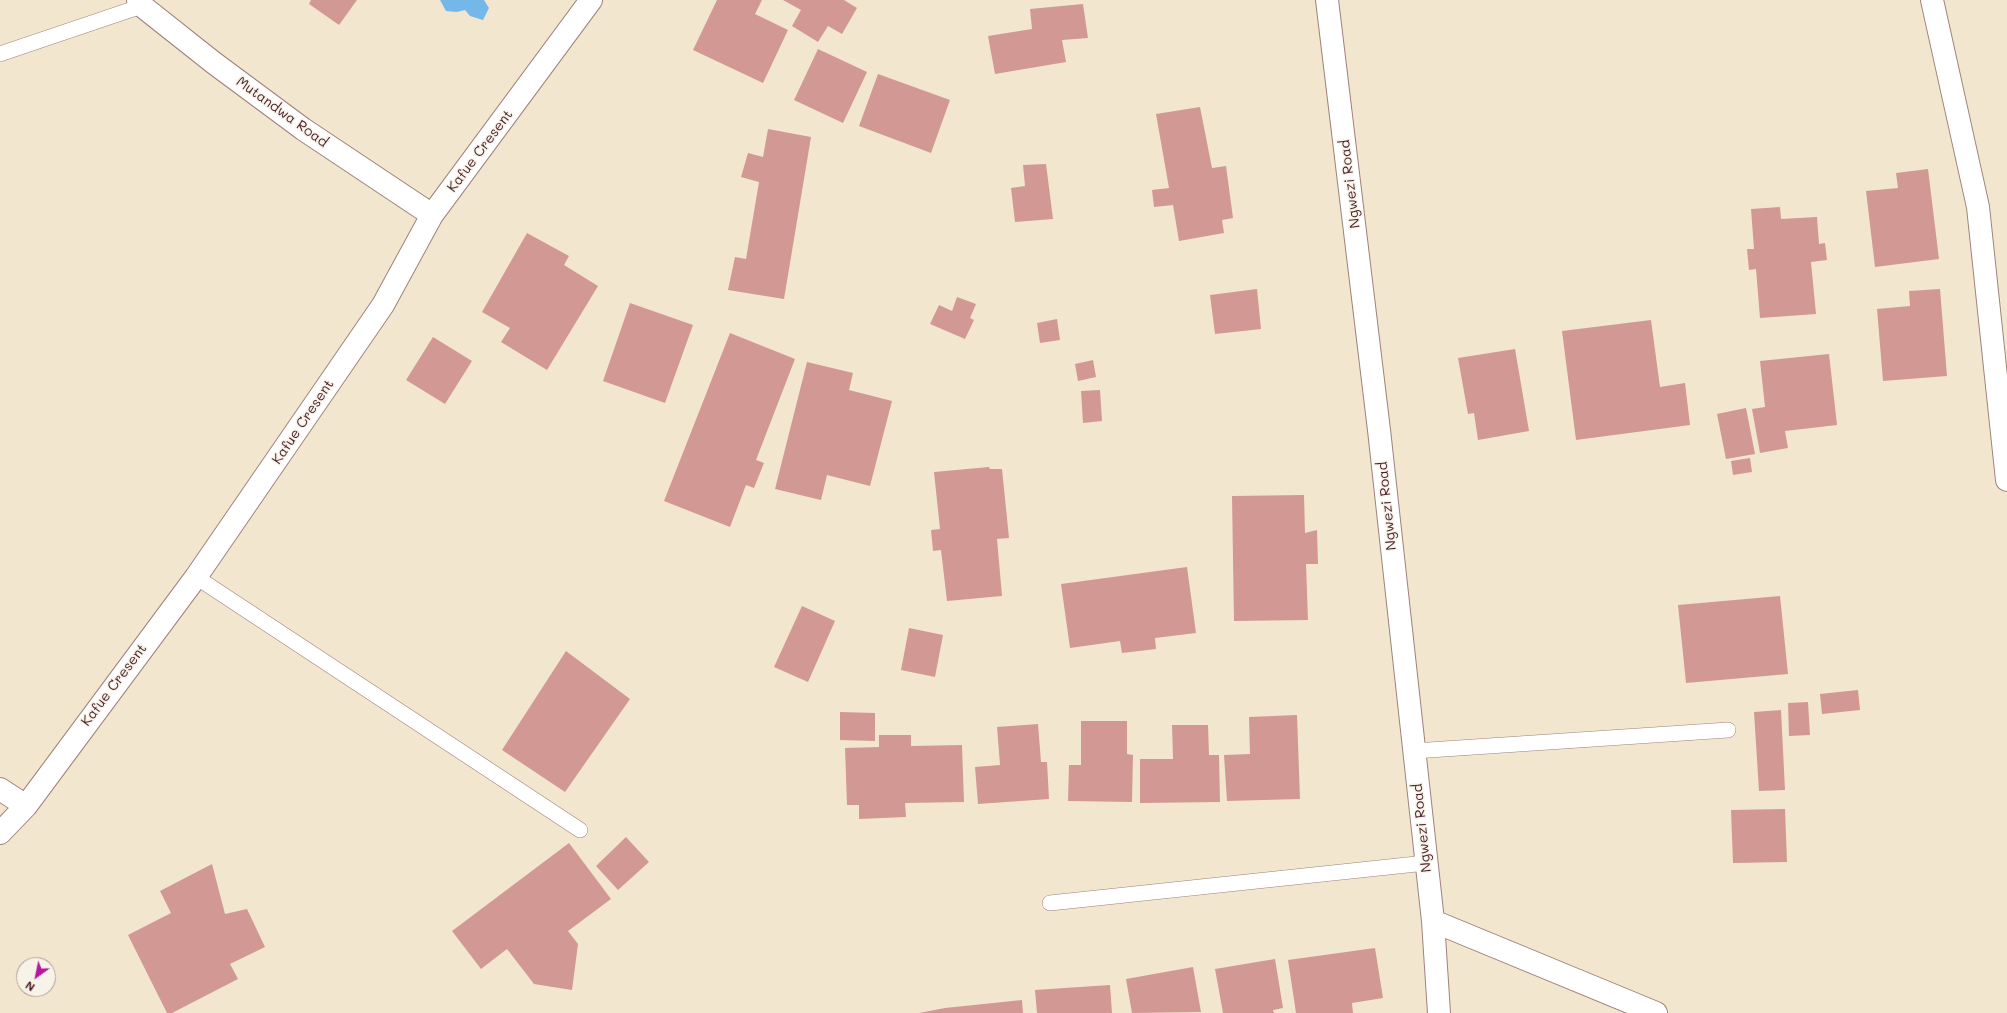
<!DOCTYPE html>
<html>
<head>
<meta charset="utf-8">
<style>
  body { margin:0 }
  #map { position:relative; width:2007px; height:1013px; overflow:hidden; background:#f3e6ce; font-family:Mali,sans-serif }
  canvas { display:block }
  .north { position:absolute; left:16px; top:957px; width:40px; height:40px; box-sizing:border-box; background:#f7f3e8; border:1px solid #b29e9c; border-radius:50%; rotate:213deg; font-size:11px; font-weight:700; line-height:16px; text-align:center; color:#4a1f2b }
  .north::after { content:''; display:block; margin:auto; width:14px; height:18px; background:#b5179e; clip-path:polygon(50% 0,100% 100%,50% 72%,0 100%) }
</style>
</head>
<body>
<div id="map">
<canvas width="2007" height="1013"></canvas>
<div class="north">N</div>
</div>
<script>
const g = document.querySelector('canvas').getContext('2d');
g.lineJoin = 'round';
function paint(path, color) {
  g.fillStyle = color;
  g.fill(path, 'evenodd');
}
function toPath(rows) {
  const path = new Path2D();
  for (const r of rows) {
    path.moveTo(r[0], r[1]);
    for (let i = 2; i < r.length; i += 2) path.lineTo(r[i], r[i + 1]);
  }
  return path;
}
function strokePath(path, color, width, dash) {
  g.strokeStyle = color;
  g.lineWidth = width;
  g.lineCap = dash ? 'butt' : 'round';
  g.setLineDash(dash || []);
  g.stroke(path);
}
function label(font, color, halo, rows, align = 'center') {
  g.font = font + ' Mali,sans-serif';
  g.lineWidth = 3;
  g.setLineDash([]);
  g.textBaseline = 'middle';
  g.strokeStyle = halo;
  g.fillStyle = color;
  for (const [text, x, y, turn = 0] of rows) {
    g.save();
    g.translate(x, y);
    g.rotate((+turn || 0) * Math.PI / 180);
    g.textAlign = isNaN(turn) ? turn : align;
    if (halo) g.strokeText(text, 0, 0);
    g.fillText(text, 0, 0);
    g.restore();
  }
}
const water = toPath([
  [440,0,484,0,489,8,483,20,470,16,465,10,457,12,446,11]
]);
const building = toPath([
  [311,0,357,0,339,25,309,4],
  [717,0,762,0,755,14,788,30,763,83,693,50],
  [783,0,844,0,857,8,842,34,828,26,818,42,792,26,801,10],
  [1083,4,1088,38,1062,40,1066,62,995,74,988,36,1032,29,1030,9],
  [818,49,867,72,843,123,794,100],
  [878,74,950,100,931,153,859,126],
  [1200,107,1212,168,1226,166,1233,218,1222,220,1224,233,1179,241,1173,205,1154,207,1152,190,1169,188,1156,114],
  [768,129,811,137,784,299,728,290,735,257,746,259,759,182,741,177,748,153,763,157],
  [1046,164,1053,219,1015,222,1011,188,1025,186,1023,165],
  [1928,169,1939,259,1875,267,1866,191,1898,188,1896,173],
  [1780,207,1781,219,1817,217,1819,244,1825,243,1827,260,1811,262,1816,314,1760,318,1756,269,1749,270,1747,249,1754,249,1751,209],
  [527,233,569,256,564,265,598,286,547,370,501,342,510,328,482,312],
  [1257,289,1261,329,1215,334,1210,295],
  [1940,289,1947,376,1883,381,1877,309,1910,306,1909,291],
  [957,297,976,304,970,318,974,320,965,339,930,324,939,305,952,311],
  [630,303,693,325,665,403,603,381],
  [1057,319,1060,340,1040,343,1037,323],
  [1651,320,1660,387,1685,383,1690,425,1576,440,1562,331],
  [730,333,795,359,756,460,764,463,754,488,746,485,730,527,664,501],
  [433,337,472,361,445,404,406,380],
  [1515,349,1529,431,1478,440,1474,413,1468,414,1458,358],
  [1829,354,1837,425,1785,431,1788,448,1760,453,1752,409,1765,407,1760,361],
  [1093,360,1096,377,1078,381,1075,364],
  [807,362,853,373,849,390,892,401,870,486,827,475,821,500,775,489],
  [1100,390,1102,421,1083,423,1081,391],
  [1746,408,1755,454,1726,459,1717,414],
  [1750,458,1752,472,1733,475,1731,461],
  [989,467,990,469,1002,469,1009,538,997,539,1002,596,947,601,941,550,933,551,931,530,940,529,934,472],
  [1304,495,1305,533,1317,530,1318,564,1306,564,1308,620,1234,621,1232,496],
  [1187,567,1196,633,1155,638,1156,649,1122,653,1120,641,1070,648,1061,584],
  [1780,596,1788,674,1686,683,1678,605],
  [802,606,835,621,808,682,774,667],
  [909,628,943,635,935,677,901,670],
  [566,651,630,699,565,792,502,750],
  [1858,690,1860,710,1822,714,1820,694],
  [1808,702,1810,735,1789,736,1788,703],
  [1781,710,1785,790,1759,791,1754,712],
  [840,712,875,713,875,741,840,740],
  [1297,715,1300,799,1227,801,1224,755,1250,754,1249,717],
  [1081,721,1127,721,1127,754,1133,755,1132,802,1068,801,1069,765,1081,765],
  [1038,724,1041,762,1047,762,1049,799,978,804,975,767,1000,765,997,727],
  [1172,725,1208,725,1209,755,1219,755,1220,802,1140,803,1140,759,1173,759],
  [879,735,911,735,911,746,962,745,964,802,905,803,906,817,859,819,859,805,847,805,845,748,879,747],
  [1785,809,1787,862,1733,863,1731,810],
  [626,837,649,862,618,890,596,866],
  [569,843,611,899,568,931,578,944,572,990,534,984,507,949,481,969,452,931],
  [212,864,225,914,247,909,265,947,230,964,238,979,172,1013,167,1013,128,935,171,913,160,891],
  [1375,948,1383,998,1352,1003,1353,1013,1296,1013,1288,960],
  [1275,959,1283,1008,1273,1010,1274,1013,1223,1013,1215,969],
  [1193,967,1201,1012,1132,1013,1126,979],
  [1110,985,1112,1013,1037,1013,1035,990],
  [1022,1000,1023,1013,919,1013,945,1008]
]);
const service = toPath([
  [0,54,142,6],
  [196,577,580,830],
  [1414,751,1728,730],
  [1050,903,1426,863]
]);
const minor = toPath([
  [138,0,142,6,214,63,303,129,432,215],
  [1327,0,1379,430,1433,921,1439,1013],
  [1932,0,1978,207,2007,480],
  [0,789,26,806],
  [0,833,26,806,196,577,383,305,432,215,591,0],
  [1433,921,1656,1013]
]);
const streetNames = [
  ["Mutandwa Road",282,112,36],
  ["Kafue Cresent",480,151,-53],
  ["Ngwezi Road",1350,184,-97],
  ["Kafue Cresent",303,422,-56],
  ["Ngwezi Road",1387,506,-96],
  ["Kafue Cresent",114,685,-53],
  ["Ngwezi Road",1422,828,-96]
];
paint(water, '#73b8e9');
paint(building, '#d29894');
strokePath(service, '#9e827c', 16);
strokePath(minor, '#9e827c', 24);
strokePath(service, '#fff', 15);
strokePath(minor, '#fff', 22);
label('14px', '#4a1f2b', '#f7f3e8', streetNames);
</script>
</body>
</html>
